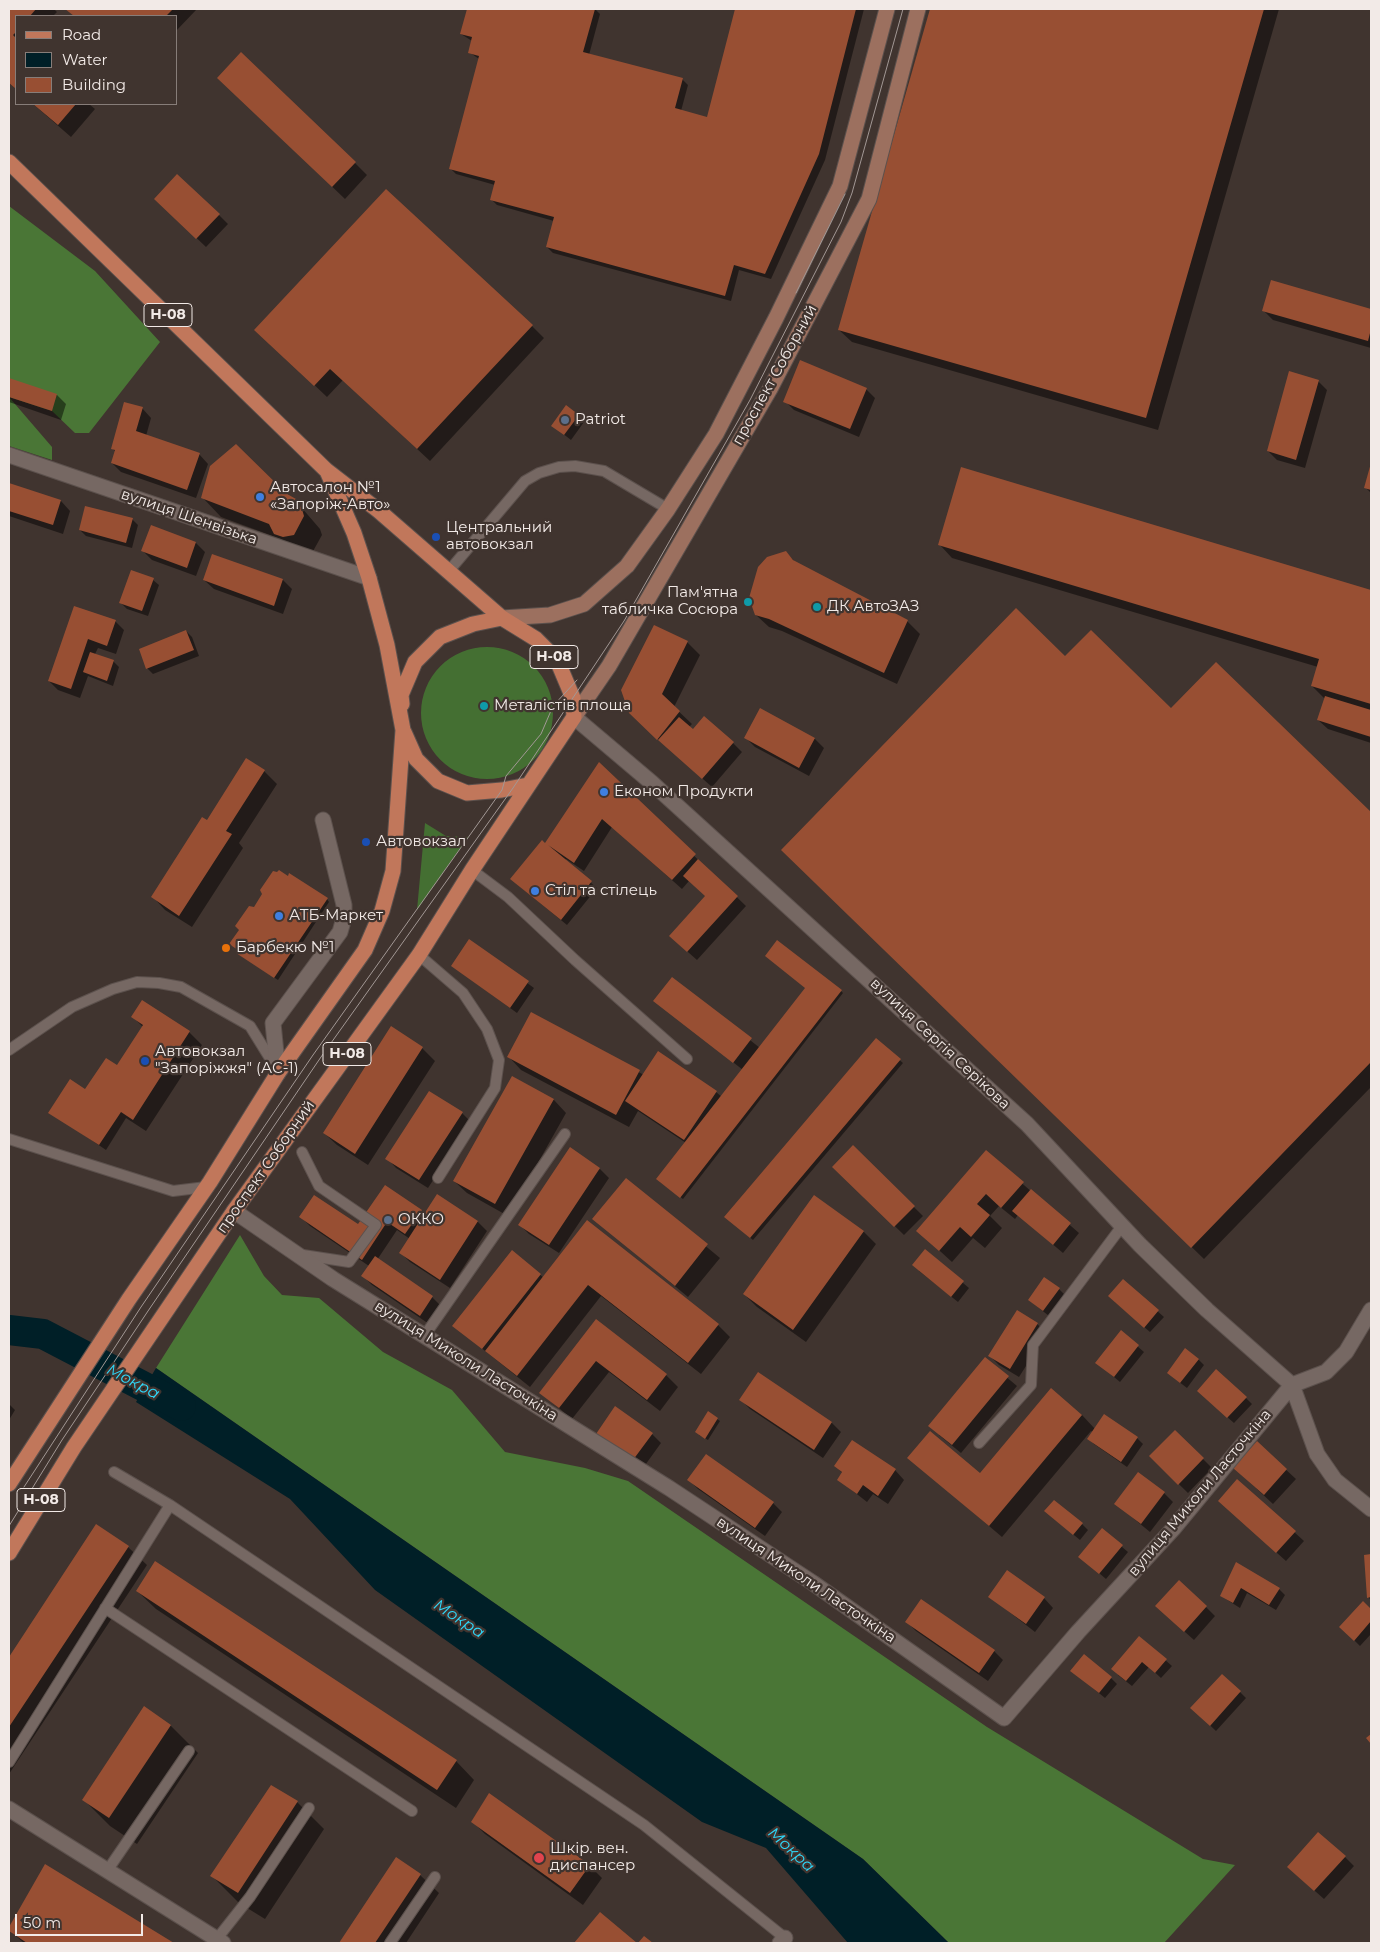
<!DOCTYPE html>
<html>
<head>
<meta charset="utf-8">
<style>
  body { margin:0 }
  #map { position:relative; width:1380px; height:1952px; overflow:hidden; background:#40342f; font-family:Montserrat,sans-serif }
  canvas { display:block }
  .frame { position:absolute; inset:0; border:10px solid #f2eae7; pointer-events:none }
  .legend { position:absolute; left:15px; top:15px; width:162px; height:90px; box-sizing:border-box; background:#40342f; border:1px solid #877d79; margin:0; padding:6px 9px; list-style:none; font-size:15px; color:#f2eae7 }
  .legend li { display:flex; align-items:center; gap:10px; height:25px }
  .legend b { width:25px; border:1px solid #877d79 }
  .scale { position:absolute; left:15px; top:1914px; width:128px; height:22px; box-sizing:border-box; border:2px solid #f2eae7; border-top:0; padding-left:6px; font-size:15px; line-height:18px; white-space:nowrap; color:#f2eae7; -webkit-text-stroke:4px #40342f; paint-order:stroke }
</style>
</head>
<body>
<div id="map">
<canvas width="1380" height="1952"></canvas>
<div class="frame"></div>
<ul class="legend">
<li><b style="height:6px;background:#c1775b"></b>Road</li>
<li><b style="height:14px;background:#001f27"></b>Water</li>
<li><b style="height:14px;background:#984f33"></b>Building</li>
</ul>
<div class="scale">50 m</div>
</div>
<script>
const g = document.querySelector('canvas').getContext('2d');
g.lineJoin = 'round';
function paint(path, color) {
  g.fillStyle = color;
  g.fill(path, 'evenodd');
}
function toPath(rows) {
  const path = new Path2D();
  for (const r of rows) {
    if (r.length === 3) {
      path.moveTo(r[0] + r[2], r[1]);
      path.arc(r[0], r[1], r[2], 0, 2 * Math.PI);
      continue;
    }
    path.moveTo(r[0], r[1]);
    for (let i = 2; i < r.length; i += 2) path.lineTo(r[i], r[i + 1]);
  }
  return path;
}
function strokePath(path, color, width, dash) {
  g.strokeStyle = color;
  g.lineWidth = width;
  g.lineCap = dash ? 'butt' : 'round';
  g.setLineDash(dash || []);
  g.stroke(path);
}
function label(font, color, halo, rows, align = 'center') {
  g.font = font + ' Montserrat,sans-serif';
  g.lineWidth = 4.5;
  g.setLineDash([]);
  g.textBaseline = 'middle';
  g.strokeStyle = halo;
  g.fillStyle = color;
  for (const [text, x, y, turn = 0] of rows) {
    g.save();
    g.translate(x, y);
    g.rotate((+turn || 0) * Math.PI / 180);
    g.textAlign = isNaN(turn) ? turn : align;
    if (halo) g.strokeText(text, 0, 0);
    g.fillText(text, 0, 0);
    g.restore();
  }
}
const green = toPath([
  [487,713,66],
  [425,823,446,836,468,837,417,910]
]);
const forest = toPath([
  [9,206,95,271,160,342,89,433,75,433,52,411,9,397,52,447,52,460,9,446],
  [240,1235,264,1276,282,1295,319,1298,383,1352,452,1390,505,1452,585,1468,628,1481,987,1727,1203,1859,1235,1865,1164,1943,949,1943,863,1859,156,1368]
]);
const water = toPath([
  [156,1368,863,1859,949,1943,848,1943,766,1848,702,1822,375,1590,290,1499,136,1402]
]);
const shadow = toPath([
  [9,9,54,9,57,12,53,16,16,16,16,89,9,83],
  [66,9,197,9,176,31,176,16,74,16],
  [468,9,595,9,600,14,589,55,682,79,688,85,681,111,708,118,736,9,864,9,825,160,771,279,739,270,731,301,553,253,547,247,554,221,497,205,491,199,495,185,456,174,450,168,479,59,469,52,472,41,461,34],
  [931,9,1279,9,1158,430,852,342,839,330],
  [231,90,355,163,367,175,345,199],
  [33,104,89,104,95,109,71,137],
  [165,208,219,215,228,224,206,247],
  [1272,282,1371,310,1371,348,1273,320,1264,311],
  [532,326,544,338,430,461,343,380,327,397,269,342],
  [9,379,57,395,66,404,61,420,9,402],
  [1318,381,1327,390,1305,468,1277,460,1268,451],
  [866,389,875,398,859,437,794,410,785,401],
  [142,408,151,418,146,436,199,454,208,464,196,498,121,472,112,463,116,452,113,449],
  [578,416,584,422,571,440,553,426],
  [1371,465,1371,493,1365,487],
  [962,469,1371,591,1371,743,1328,729,1318,720,1325,699,1312,686,1318,667,952,558,940,545],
  [9,484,61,501,70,511,63,534,9,516],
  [286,495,295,500,320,529,322,535,312,553,294,552,281,539,221,517,203,498],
  [132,519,138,525,132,548,86,536,80,530],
  [151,527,196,543,205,552,196,576,152,560,143,551],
  [786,552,795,562,907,621,920,634,897,684,782,631,769,627,756,615],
  [153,580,159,585,148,616,127,609,121,603],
  [204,580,283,580,292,589,283,614,214,589],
  [75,607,115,621,124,630,116,654,98,648,95,654,113,661,119,667,113,686,88,676,80,698,58,690,49,681],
  [186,631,192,637,199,656,153,674,147,668],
  [687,642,700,655,674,707,692,724,689,727,693,731,733,743,742,752,712,787,643,726],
  [1065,658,1171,710,1216,664,1371,814,1371,1087,1204,1259,795,862],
  [761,710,815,739,824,748,809,776,755,747,746,738],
  [247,760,264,771,277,784,239,843,243,848,192,927,165,910,153,897,207,822],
  [599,764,746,906,697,960,680,945,707,897,689,881,682,889,612,827,584,871,566,859,565,861,597,888,567,925,518,885,551,847,547,843],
  [264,894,327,899,329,902,278,980,240,955,254,908],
  [470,941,534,988,517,1013,452,966],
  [672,978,760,1048,807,988,841,991,843,993,683,1199,660,1182,686,1143,638,1111,629,1127,521,1070,509,1057,532,1014,644,1075,716,1092,722,1097,743,1070,655,1001],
  [142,1002,189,1032,202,1045,146,1131,126,1118,106,1150,50,1112,90,1094,118,1066,143,1027,133,1017],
  [391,1028,422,1048,435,1061,368,1165,337,1145,324,1133],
  [876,1040,903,1063,753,1240,728,1219],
  [513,1077,554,1100,566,1113,508,1216,467,1193,454,1181],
  [462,1113,471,1122,428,1188,396,1168,387,1158],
  [853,1147,923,1216,904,1235,834,1167],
  [986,1152,1079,1233,1063,1253,1018,1215,1015,1219,999,1206,990,1216,1002,1228,985,1248,973,1238,952,1262,918,1231],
  [600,1169,609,1178,559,1253,529,1234,520,1225],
  [626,1180,720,1258,688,1297,594,1219],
  [437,1196,478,1222,487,1231,450,1288,410,1262,401,1253,410,1239,397,1230,377,1260,432,1297,441,1306,429,1324,372,1285,363,1276,369,1266,310,1226,301,1217,358,1226,421,1211,425,1215],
  [815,1197,864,1232,876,1244,806,1342,757,1307,744,1294],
  [587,1222,718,1325,730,1337,701,1374,601,1296,530,1387,454,1326,512,1252,544,1278],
  [925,1251,969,1288,958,1302,919,1271],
  [1123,1281,1164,1317,1150,1332,1115,1302],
  [1059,1289,1065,1295,1049,1316,1029,1300],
  [596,1321,666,1375,678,1387,660,1411,609,1372,572,1419,541,1393],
  [1037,1324,1047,1333,1019,1377,999,1365,990,1356],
  [1121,1332,1144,1352,1120,1382,1101,1366],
  [985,1359,1017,1386,961,1453,939,1435],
  [1198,1359,1204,1365,1187,1388,1174,1378],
  [758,1374,832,1423,841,1432,823,1458,750,1409,741,1400],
  [1204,1397,1246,1398,1252,1404,1234,1423],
  [9,1404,15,1410,9,1420],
  [1082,1415,1095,1429,1137,1438,1143,1444,1127,1467,1094,1444,1088,1438,1093,1432,1091,1431,1002,1537,909,1458,980,1474],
  [717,1419,720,1421,708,1440,699,1435],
  [1175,1431,1212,1468,1188,1493,1150,1456],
  [652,1434,661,1443,643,1468,606,1443],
  [852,1441,895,1470,904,1480,888,1504,873,1494,867,1502,839,1480,843,1474,836,1466],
  [1257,1443,1296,1479,1273,1504,1244,1477],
  [689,1480,773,1503,782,1512,765,1536,698,1489],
  [1238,1481,1304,1541,1286,1561,1229,1510],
  [1164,1493,1173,1502,1150,1532,1116,1504],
  [1052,1517,1082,1524,1088,1530,1080,1540],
  [97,1526,128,1547,147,1565,9,1774,9,1659],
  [1102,1530,1128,1552,1106,1579,1086,1562],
  [1366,1556,1371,1556,1371,1600,1368,1597],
  [1237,1564,1279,1589,1285,1595,1276,1610,1247,1593,1240,1608,1221,1596],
  [137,1591,456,1761,474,1780,456,1808,156,1609],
  [990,1597,1044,1598,1053,1608,1035,1632],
  [1363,1603,1371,1610,1371,1634,1360,1646,1347,1633],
  [1206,1607,1215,1616,1194,1640,1166,1615],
  [907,1622,994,1651,1003,1660,988,1681,916,1631],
  [1139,1637,1172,1666,1161,1678,1149,1667,1132,1686,1118,1675],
  [1078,1676,1111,1678,1117,1684,1105,1698],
  [1240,1692,1246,1698,1216,1731,1198,1714],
  [144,1708,171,1726,198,1753,137,1844,110,1826,83,1799],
  [489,1794,590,1866,602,1878,583,1905,485,1834,472,1821],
  [297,1802,324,1829,265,1919,239,1903,212,1876],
  [1345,1857,1354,1866,1324,1899,1298,1876],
  [396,1859,420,1875,439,1893,406,1943,340,1943],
  [46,1866,172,1943,24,1943,9,1930],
  [600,1914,635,1943,576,1943]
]);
const river = toPath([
  [9,1330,43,1334,181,1406]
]);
const building = toPath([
  [9,9,36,9,30,16,16,16,16,32,13,35,16,38,16,89,9,83],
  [65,9,173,9,166,16,74,16],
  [467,9,595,9,583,52,683,78,675,108,707,117,735,9,856,9,819,154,765,274,734,265,725,296,546,247,554,217,490,200,495,181,449,169,479,56,468,53,472,37,460,34],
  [930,9,1264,9,1146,418,838,330],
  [241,52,356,162,332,187,217,78],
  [33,104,76,104,58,125],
  [177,174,220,214,196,239,154,199],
  [386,189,533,325,417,449,330,369,314,386,254,330],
  [1271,280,1371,309,1371,329,1368,341,1262,311],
  [800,360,867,388,850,429,783,402],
  [1289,371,1319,380,1296,460,1267,451],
  [9,378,57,394,52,411,9,397],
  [124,402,143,407,136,431,200,453,187,490,111,463,115,450,111,449],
  [566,405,579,415,564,435,551,426],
  [236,444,287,494,296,499,302,509,304,516,294,535,283,537,274,534,269,524,201,498,210,466],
  [1371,463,1371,490,1364,488],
  [961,467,1371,590,1371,704,1311,686,1319,659,938,545],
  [9,483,61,500,53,525,9,511],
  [85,506,133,518,126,543,79,530],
  [151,525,196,542,187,568,141,551],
  [786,551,793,560,908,620,884,673,769,619,755,615,749,598,758,567,767,557],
  [212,554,283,579,274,606,203,580],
  [131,570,154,578,142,611,119,603],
  [74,606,116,620,107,646,88,639,71,689,48,681],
  [1016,608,1065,656,1091,630,1171,708,1216,662,1371,812,1371,1062,1191,1248,781,850],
  [654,625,688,641,662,694,680,711,657,740,629,713,621,690],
  [186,630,194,650,146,669,139,649],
  [90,652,114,660,107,681,83,672],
  [1325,696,1371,710,1371,737,1317,720],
  [760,708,815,738,799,768,744,738],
  [704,716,734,742,702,779,658,740,679,717,693,729],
  [246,758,265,770,226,831,232,834,179,916,151,897,202,817,207,820],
  [599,762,696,854,672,880,602,819,574,863,548,845,592,881,561,920,510,879,542,840,545,843],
  [698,859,738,896,687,952,669,936,705,896,683,876],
  [279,870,288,876,289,873,328,898,274,978,236,953,238,950,229,944,239,930,235,926,249,906,254,907,262,894,260,890,273,871,277,872],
  [469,939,529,981,510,1008,451,966],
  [777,940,842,990,680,1198,656,1179,805,988,765,956],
  [672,977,752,1038,733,1063,653,1001],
  [142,1000,190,1031,133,1120,121,1112,99,1145,48,1113,70,1079,85,1089,106,1058,117,1065,143,1025,131,1017],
  [531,1012,640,1070,616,1115,507,1057],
  [391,1026,423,1047,355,1154,323,1133],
  [876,1038,901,1059,750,1238,724,1217],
  [658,1051,717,1091,684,1140,625,1101],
  [512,1076,554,1099,495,1204,453,1181],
  [429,1091,463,1112,419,1180,385,1159],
  [853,1145,915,1206,894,1227,832,1167],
  [570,1147,600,1168,549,1245,518,1225],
  [986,1150,1024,1182,1001,1208,986,1194,977,1204,990,1215,971,1237,960,1227,939,1251,916,1231],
  [626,1178,708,1244,675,1286,592,1219],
  [385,1185,422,1210,405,1234,387,1222,362,1260,299,1217,314,1195,358,1224],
  [1031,1189,1071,1223,1053,1245,1012,1211],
  [437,1194,478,1221,440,1280,399,1253],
  [814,1195,864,1231,793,1330,743,1294],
  [587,1220,719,1324,688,1363,588,1285,517,1376,485,1351],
  [925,1249,964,1281,951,1297,912,1265],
  [512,1250,541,1274,482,1349,452,1326],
  [375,1256,433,1296,420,1316,361,1276],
  [1044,1277,1060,1288,1043,1311,1028,1300],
  [1123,1279,1159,1310,1144,1328,1108,1296],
  [1017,1310,1038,1323,1010,1369,988,1356],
  [596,1319,667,1374,647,1400,596,1361,559,1408,539,1393],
  [1121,1330,1139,1345,1114,1377,1095,1363],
  [1185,1348,1199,1359,1180,1383,1167,1373],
  [985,1357,1009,1376,952,1445,928,1426],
  [1216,1369,1247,1397,1227,1418,1197,1391],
  [758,1372,832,1422,814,1450,739,1400],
  [1051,1388,1082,1415,989,1526,907,1458,930,1431,980,1473],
  [615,1406,653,1433,633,1460,596,1434],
  [708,1411,718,1418,705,1439,695,1432],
  [1104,1414,1138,1437,1121,1462,1087,1439],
  [1175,1430,1204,1458,1178,1485,1149,1456],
  [852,1440,896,1469,878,1496,863,1485,857,1494,837,1480,842,1472,834,1466],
  [1257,1441,1287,1469,1264,1495,1233,1468],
  [706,1454,774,1502,755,1528,687,1480],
  [1138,1472,1165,1492,1141,1524,1114,1504],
  [1237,1479,1296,1531,1276,1553,1218,1501],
  [1054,1500,1083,1523,1073,1535,1044,1511],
  [96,1524,129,1546,9,1727,9,1657],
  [1102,1528,1123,1545,1099,1574,1078,1557],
  [1371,1554,1371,1597,1367,1598,1364,1555],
  [155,1561,457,1760,437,1790,136,1591],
  [1236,1562,1280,1588,1269,1605,1241,1588,1233,1603,1220,1596],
  [1007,1570,1045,1597,1026,1624,988,1597],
  [1179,1580,1207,1606,1184,1632,1155,1606],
  [921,1599,995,1650,979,1673,905,1622],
  [1363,1601,1371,1609,1371,1621,1354,1641,1339,1627],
  [1139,1636,1167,1659,1155,1673,1142,1662,1126,1681,1111,1669],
  [1084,1654,1112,1677,1099,1693,1070,1671],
  [1222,1674,1241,1691,1210,1726,1190,1708],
  [144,1706,171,1725,109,1818,82,1800],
  [1371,1734,1371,1744,1366,1738],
  [271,1785,298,1801,238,1893,210,1876],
  [489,1793,590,1865,570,1893,471,1822],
  [1318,1832,1346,1856,1314,1891,1287,1867],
  [396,1857,421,1874,375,1943,339,1943],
  [45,1864,174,1943,27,1943,9,1931,9,1927],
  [600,1912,637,1943,574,1943],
  [644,1936,653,1943,638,1943]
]);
const lane = toPath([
  [448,572,525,481,539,473,559,467,575,466,604,471,668,509],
  [472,870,508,897,575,960,687,1059],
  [419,955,463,993,487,1029,499,1060,495,1088,438,1178],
  [9,1050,72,1007,113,989,137,982,159,983,181,987,250,1026,276,1068],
  [9,1139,173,1191,206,1187],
  [302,1152,319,1186,376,1225,349,1262,303,1255],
  [425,1335,565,1134],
  [979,1443,1031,1385,1033,1345,1122,1226],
  [114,1472,170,1505,644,1825,785,1938],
  [105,1608,412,1811],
  [9,1762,170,1505],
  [107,1871,189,1751],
  [216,1940,250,1897,309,1808],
  [390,1943,435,1877]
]);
const street = toPath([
  [9,455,369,578],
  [574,717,652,783,1027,1124,1140,1245,1207,1310,1292,1385,1317,1454,1335,1480,1371,1509],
  [278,1073,273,1023,340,932,344,918,344,905,323,820],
  [234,1211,333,1279,669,1488,813,1583,1004,1718,1078,1632,1173,1529,1292,1385,1326,1372,1346,1352,1371,1310],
  [9,1809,223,1943],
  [780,1943,785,1938]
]);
const secondary = toPath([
  [502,618,550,615,584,604,627,566,668,509,716,434,776,318,840,186,887,9],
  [574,717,609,666,770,389,869,199,918,9]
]);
const primary = toPath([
  [9,162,326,470,379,511,502,618,536,639,557,660,573,698,574,717,472,870,419,955,234,1211,74,1447,9,1553],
  [402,704,401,695,415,662,440,637,473,624,502,618],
  [404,732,416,759,438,781,467,793,502,790,528,785],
  [9,1484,129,1299,210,1182,278,1073,365,950,382,911,393,871,403,730,387,645,369,578,354,533,327,471]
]);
const tram = toPath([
  [796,293,845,194],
  [24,1487,141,1307,313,1055,502,790,506,776,541,734,553,706,577,680],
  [9,1526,62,1440,148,1311,321,1057,513,788,624,621,750,400,841,222,852,193,903,9]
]);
const markers = [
  [565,420,5,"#5c6f8a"],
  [260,497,5,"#3f7fe0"],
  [436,537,5,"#1a4fb4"],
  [748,602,5,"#0f9aa8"],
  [817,607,5,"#0f9aa8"],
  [484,706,5,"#0f9aa8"],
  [604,792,5,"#3f7fe0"],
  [366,842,5,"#1a4fb4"],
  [535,891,5,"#3f7fe0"],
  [279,916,5,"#3f7fe0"],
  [226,948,5,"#e8710a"],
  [145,1061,5,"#1a4fb4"],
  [388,1220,5,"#5c6f8a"],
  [539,1858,6,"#e0444e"]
];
const shields = [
  [168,315,48],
  [554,657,48],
  [347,1054,48],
  [41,1500,48]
];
const shieldNames = [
  ["Н-08",168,315],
  ["Н-08",554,657],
  ["Н-08",347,1054],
  ["Н-08",41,1500]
];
const streetNames = [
  ["проспект Соборний",775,375,-61],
  ["вулиця Шенвізька",189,517,19],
  ["вулиця Сергія Серікова",940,1044,43],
  ["проспект Соборний",266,1167,-55],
  ["вулиця Миколи Ласточкіна",466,1361,32],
  ["вулиця Миколи Ласточкіна",1200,1493,-50],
  ["вулиця Миколи Ласточкіна",806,1580,34]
];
const poiNames = [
  ["Patriot",575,420],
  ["Автосалон №1",270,488],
  ["«Запоріж-Авто»",270,505],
  ["Центральний",446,528],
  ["автовокзал",446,545],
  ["Пам'ятна",738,593,"right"],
  ["табличка Сосюра",738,610,"right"],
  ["ДК АвтоЗАЗ",827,607],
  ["Металістів площа",494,706],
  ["Економ Продукти",614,792],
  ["Автовокзал",376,842],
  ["Стіл та стілець",545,891],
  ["АТБ-Маркет",289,916],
  ["Барбекю №1",236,948],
  ["Автовокзал",155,1052],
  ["\"Запоріжжя\" (АС-1)",155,1069],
  ["ОККО",398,1220],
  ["Шкір. вен.",550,1849],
  ["диспансер",550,1866]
];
const waterNames = [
  ["Мокра",133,1382,28],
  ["Мокра",459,1619,33],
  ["Мокра",791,1850,43]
];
paint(green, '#446f32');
paint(forest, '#4a7636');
paint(water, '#001f27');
paint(shadow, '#0007');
strokePath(river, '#001f27', 30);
paint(building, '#984f33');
strokePath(lane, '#5c514d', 12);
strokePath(street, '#5c514d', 17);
strokePath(secondary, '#5c514d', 17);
strokePath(primary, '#5c514d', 17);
strokePath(lane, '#766863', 10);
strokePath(street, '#766863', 15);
strokePath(secondary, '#9c705f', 15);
strokePath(primary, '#c1775b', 15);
strokePath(tram, '#a29895', 1);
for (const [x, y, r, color] of markers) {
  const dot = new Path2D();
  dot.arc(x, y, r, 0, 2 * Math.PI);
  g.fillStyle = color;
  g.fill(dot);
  strokePath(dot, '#40342f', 2);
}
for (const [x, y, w] of shields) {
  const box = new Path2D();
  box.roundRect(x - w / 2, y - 11.5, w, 23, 4);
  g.fillStyle = '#40342f';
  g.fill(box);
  strokePath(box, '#f2eae7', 1);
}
label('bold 14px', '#f2eae7', null, shieldNames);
label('15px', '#f2eae7', '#40342f', streetNames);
label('15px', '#f2eae7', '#40342f', poiNames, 'left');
label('italic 16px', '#2fd8fa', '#40342f', waterNames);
</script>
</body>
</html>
